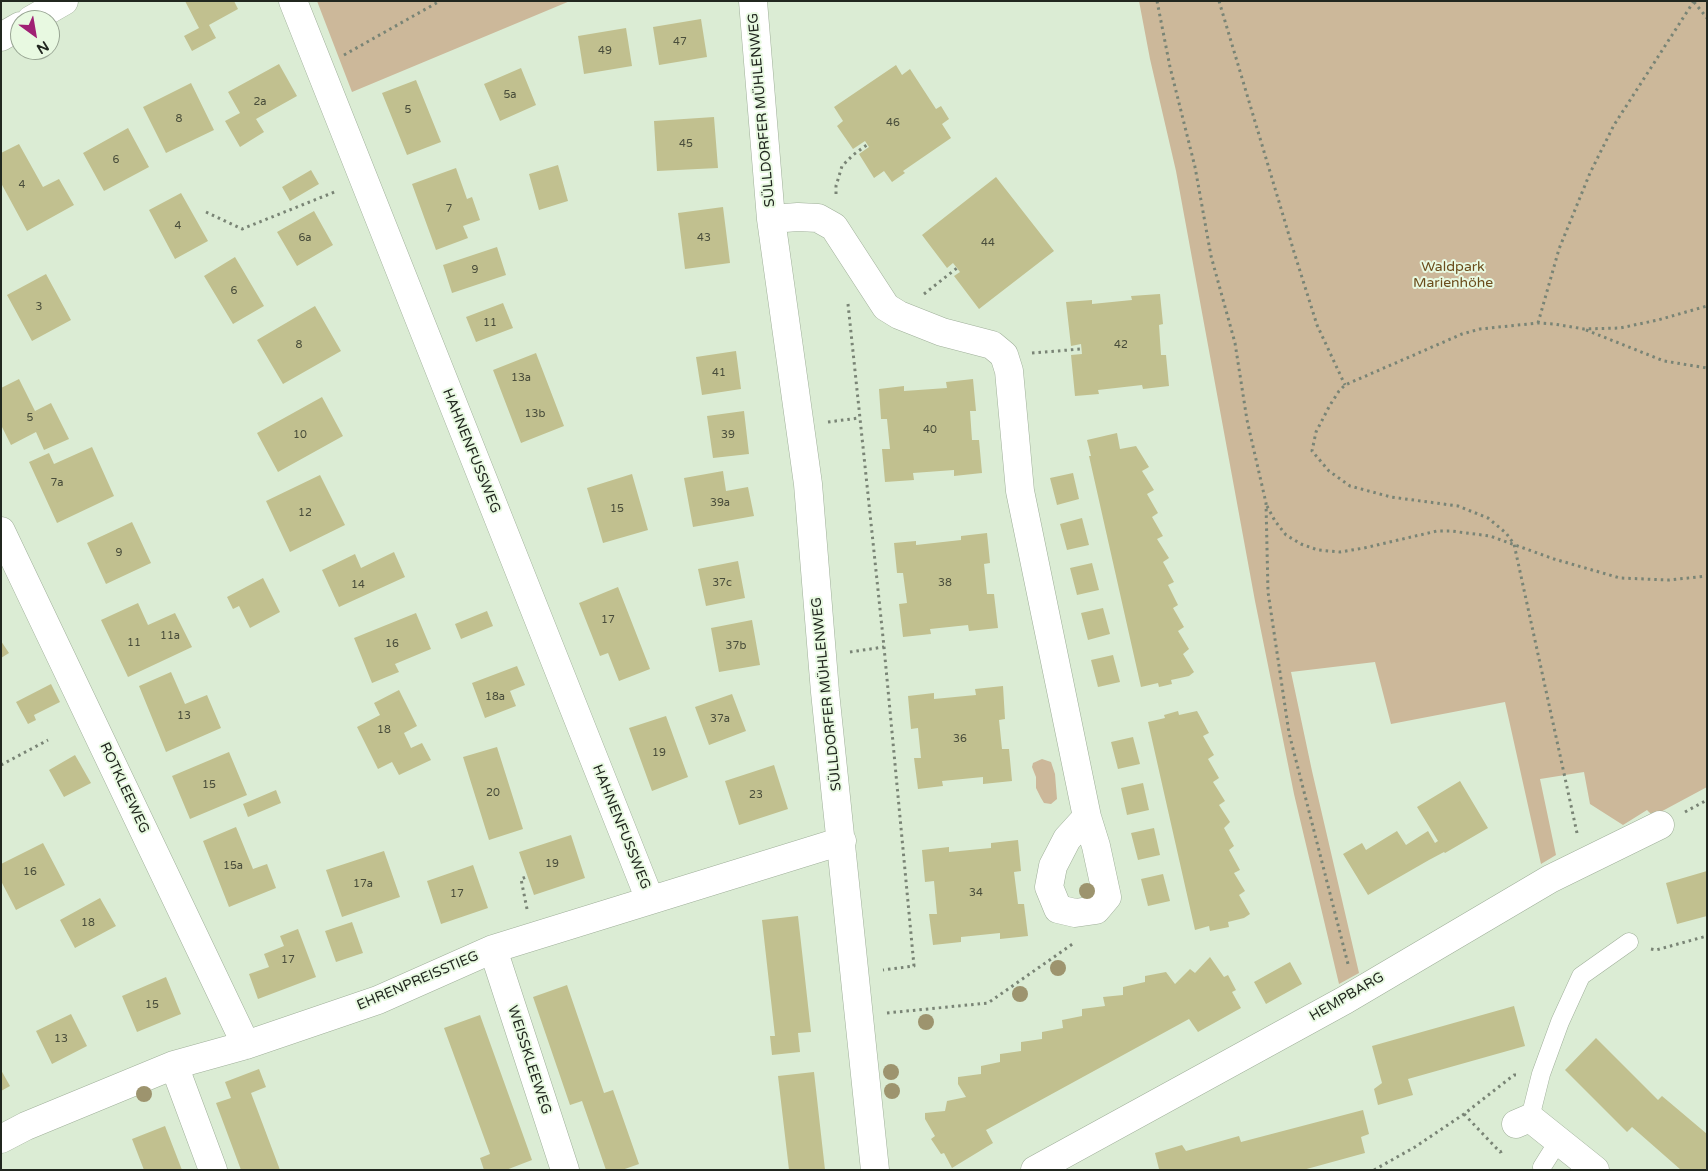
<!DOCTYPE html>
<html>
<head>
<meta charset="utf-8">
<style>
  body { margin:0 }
  #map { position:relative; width:1708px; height:1171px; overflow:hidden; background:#dbecd4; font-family:"Varela Round",sans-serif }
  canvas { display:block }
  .frame { position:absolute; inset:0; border:2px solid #21271f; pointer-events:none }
  .north { position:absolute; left:10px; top:10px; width:50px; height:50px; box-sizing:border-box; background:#e8f9e1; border:1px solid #98a593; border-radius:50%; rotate:148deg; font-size:14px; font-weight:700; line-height:20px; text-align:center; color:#21271f }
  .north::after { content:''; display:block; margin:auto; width:18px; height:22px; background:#a02174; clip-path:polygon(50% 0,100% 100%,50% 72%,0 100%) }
</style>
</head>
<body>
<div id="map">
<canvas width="1708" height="1171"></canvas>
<div class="frame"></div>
<div class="north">N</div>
</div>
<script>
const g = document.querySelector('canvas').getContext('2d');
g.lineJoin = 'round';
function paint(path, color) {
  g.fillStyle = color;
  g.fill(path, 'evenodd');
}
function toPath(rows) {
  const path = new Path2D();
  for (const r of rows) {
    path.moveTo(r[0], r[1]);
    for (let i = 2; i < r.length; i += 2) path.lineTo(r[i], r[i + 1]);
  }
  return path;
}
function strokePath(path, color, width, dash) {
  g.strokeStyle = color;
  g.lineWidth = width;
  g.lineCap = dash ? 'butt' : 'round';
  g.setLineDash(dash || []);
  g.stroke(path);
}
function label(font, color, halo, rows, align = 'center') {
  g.font = font + ' "Varela Round",sans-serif';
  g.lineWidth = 4;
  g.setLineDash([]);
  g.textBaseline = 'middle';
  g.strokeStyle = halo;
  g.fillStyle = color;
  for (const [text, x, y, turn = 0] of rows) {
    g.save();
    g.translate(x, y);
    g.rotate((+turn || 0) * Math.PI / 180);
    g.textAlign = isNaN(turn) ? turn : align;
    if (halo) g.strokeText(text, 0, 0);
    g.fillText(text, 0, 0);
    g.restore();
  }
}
const green = toPath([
  [317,1,570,1,352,92],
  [1139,1,1707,1,1707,787,1653,816,1647,810,1623,825,1590,804,1584,772,1540,779,1556,855,1541,864,1505,702,1391,724,1375,662,1291,672,1312,771,1359,973,1339,984,1294,794,1255,601,1176,171,1150,59],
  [1042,759,1051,762,1055,774,1057,799,1051,804,1044,803,1041,798,1036,788,1036,777,1032,767,1033,763]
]);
const building = toPath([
  [185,1,234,1,238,9,209,25,216,38,192,51,184,36,199,28],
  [701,19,707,57,659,65,653,27],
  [626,28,632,66,584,74,578,36],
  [279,64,297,96,256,119,264,132,240,147,225,121,240,113,228,92],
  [896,65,902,75,910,69,936,109,941,106,949,119,942,124,951,138,903,171,905,173,892,182,884,171,874,178,859,154,869,147,865,141,853,149,837,126,843,121,834,107],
  [521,68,536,105,500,121,484,84],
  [416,80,441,142,407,155,382,93],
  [191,83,214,130,166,153,143,107],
  [714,117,718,168,657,171,654,121],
  [128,128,149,167,104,191,83,153],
  [19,144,43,187,59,179,74,205,27,231,1,183,1,153],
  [558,165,568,201,539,210,529,174],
  [456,168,467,199,472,197,480,220,463,226,468,238,436,250,412,184],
  [311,170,319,184,290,201,282,187],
  [996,177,1054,251,979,309,954,276,960,272,953,263,947,268,922,235],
  [181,193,208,241,175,259,149,210],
  [723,207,730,263,685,269,678,213],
  [314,211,333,245,297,266,277,232],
  [497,247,506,275,452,293,443,265],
  [235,257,264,306,233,324,204,276],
  [46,274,71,320,32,341,7,295],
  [1160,294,1163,324,1159,325,1161,355,1166,355,1169,386,1143,389,1142,385,1098,390,1099,394,1075,396,1071,355,1082,354,1081,344,1071,346,1066,302,1092,300,1092,304,1132,300,1131,296],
  [503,303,513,328,476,342,466,317],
  [315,306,341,351,283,384,257,340],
  [736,351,741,389,702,395,696,357],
  [536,353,564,426,521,443,493,370],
  [19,379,35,411,51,403,69,439,44,450,36,432,11,445,1,425,1,388],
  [973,379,976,411,970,411,972,440,979,440,982,473,954,476,954,470,913,473,914,480,885,482,882,449,890,449,887,419,881,419,879,389,904,386,904,391,947,388,946,382],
  [322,397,343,436,278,472,257,433],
  [744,411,749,454,713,458,707,416],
  [1117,433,1120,449,1136,446,1149,467,1142,471,1154,490,1147,494,1158,513,1152,517,1163,536,1157,539,1169,558,1163,562,1174,582,1168,585,1178,605,1173,608,1184,627,1178,631,1189,649,1183,654,1194,672,1189,676,1171,680,1172,684,1159,687,1158,683,1141,687,1089,456,1091,456,1087,440],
  [92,447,114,496,57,523,29,462,49,453,54,464],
  [723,471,726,491,748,487,754,516,693,527,684,478],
  [1073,473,1079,499,1057,505,1050,478],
  [632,474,648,530,603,543,587,488],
  [320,475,345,525,290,552,266,501],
  [1082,518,1089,545,1067,550,1060,524],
  [132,522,151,563,106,584,87,543],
  [987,533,990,563,984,564,987,594,994,594,998,628,969,631,968,625,930,629,931,634,903,637,899,604,907,603,903,573,897,573,894,543,916,541,916,545,961,540,961,536],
  [394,552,405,577,339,607,322,570,355,554,361,568],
  [738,561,745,598,706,606,698,569],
  [1092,563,1099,590,1077,595,1070,568],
  [263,578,280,612,250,628,239,606,233,609,227,597],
  [618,587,650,669,619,681,608,653,600,656,579,603],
  [138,603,148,625,175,613,192,647,128,677,101,620],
  [1103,608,1110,634,1088,640,1081,613],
  [487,611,493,626,461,639,455,624],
  [416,613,431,649,395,664,399,672,372,683,354,638],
  [752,620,760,665,719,672,711,628],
  [1,641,9,653,1,658],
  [1113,655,1120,682,1098,687,1091,660],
  [517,666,525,685,510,691,516,706,485,718,472,683],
  [171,672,185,704,207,695,221,728,166,752,139,686],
  [51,684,60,702,34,715,36,720,28,724,16,702],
  [1003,686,1005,719,999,720,1002,749,1009,749,1012,781,983,784,983,777,942,781,943,786,918,789,914,758,921,758,918,728,911,729,908,696,934,693,934,699,976,695,975,689],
  [399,690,417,726,404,733,411,748,422,743,431,760,399,775,392,762,378,769,357,727,380,715,374,703],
  [732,694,746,731,709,745,695,707],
  [1178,711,1179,715,1197,711,1209,733,1203,736,1214,755,1208,759,1219,778,1213,782,1225,801,1219,805,1230,822,1224,828,1234,846,1229,850,1240,870,1234,873,1245,891,1239,895,1250,914,1244,918,1228,922,1229,927,1210,931,1209,926,1195,930,1148,722,1165,718,1164,715],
  [666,716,688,777,652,791,629,728],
  [1133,737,1140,764,1118,769,1111,742],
  [497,747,523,829,489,840,463,757],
  [229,752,247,795,190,819,172,776],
  [75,755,91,783,64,797,49,770],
  [774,765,788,809,739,825,725,781],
  [1460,781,1488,828,1445,853,1444,852,1429,860,1368,895,1343,854,1362,843,1366,850,1397,831,1406,845,1428,831,1435,843,1438,841,1417,807],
  [1143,783,1149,810,1127,815,1121,788],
  [276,790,281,803,248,817,243,804],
  [236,827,253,869,267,864,276,888,229,907,203,841],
  [1154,828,1160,855,1138,860,1131,833],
  [571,835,585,878,534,895,519,852],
  [1018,840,1021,871,1014,872,1018,904,1024,904,1028,936,1000,939,1000,933,961,937,961,942,933,945,929,914,937,914,934,881,925,882,922,850,949,847,949,852,991,848,991,843],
  [43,843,65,885,16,910,1,881,1,864],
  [384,851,400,897,342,917,326,870],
  [473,865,488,908,441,924,427,881],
  [1707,871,1707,916,1677,924,1666,883],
  [1163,874,1170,901,1148,906,1141,879],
  [100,898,116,926,75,948,60,920],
  [798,916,811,1032,798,1033,800,1052,772,1055,770,1036,775,1036,762,920],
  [352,922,363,953,336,962,325,931],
  [298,929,316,977,258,999,249,974,269,967,264,954,284,946,280,936],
  [1210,957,1224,977,1228,975,1236,990,1232,992,1241,1008,1198,1032,1189,1019,986,1130,993,1143,952,1168,944,1153,941,1154,931,1139,935,1136,925,1119,925,1113,945,1111,947,1101,966,1097,958,1084,958,1077,981,1074,981,1066,1000,1062,1000,1054,1021,1051,1021,1042,1042,1039,1042,1032,1063,1028,1062,1020,1082,1016,1082,1009,1105,1006,1103,997,1123,995,1123,987,1145,982,1145,976,1166,972,1175,984,1190,969,1195,973],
  [1290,962,1302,984,1266,1004,1254,982],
  [166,977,181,1014,137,1032,122,996],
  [567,985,604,1093,613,1090,639,1164,622,1170,606,1170,582,1101,570,1105,533,997],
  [1514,1006,1525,1046,1408,1079,1413,1095,1378,1105,1374,1089,1382,1083,1372,1046],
  [71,1014,87,1046,52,1064,36,1031],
  [480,1015,532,1160,506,1170,484,1170,480,1158,490,1154,444,1028],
  [1596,1038,1658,1100,1662,1096,1707,1134,1707,1170,1681,1170,1632,1127,1627,1132,1565,1070],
  [259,1069,266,1087,251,1093,280,1170,241,1170,216,1103,231,1098,225,1082],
  [1,1070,10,1086,1,1091],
  [814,1072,825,1170,789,1170,778,1076],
  [1363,1110,1369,1134,1361,1137,1365,1153,1303,1170,1159,1169,1155,1153,1182,1145,1186,1151,1239,1136,1241,1142],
  [165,1126,182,1170,144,1170,132,1139]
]);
const path = toPath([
  [1157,1,1170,67,1195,167,1211,256,1235,343,1247,420,1266,503,1268,592,1289,733,1348,964],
  [1219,1,1294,252,1317,325,1345,385],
  [1694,2,1707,18],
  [344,55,440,1],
  [836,194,836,186,842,166,853,155,868,144],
  [206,212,242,229,337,191],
  [924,294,957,268],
  [848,304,884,647,914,966,883,970],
  [1538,323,1559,249,1590,173,1614,125,1694,1],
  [1586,330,1664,361,1707,368],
  [1032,353,1081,349],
  [828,422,859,418],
  [1267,506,1275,521,1286,535,1301,544,1318,550,1340,552,1364,548,1437,531,1451,531,1490,536,1554,559,1620,578,1669,580,1707,576],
  [850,652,884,647],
  [1,765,48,740],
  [1685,812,1707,800],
  [1577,833,1514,544,1506,533,1488,518,1458,506,1391,497,1350,486,1329,471,1312,451,1316,432,1330,405,1339,391,1345,385,1462,334,1480,329,1538,323,1554,324,1584,329,1620,328,1658,320,1707,306],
  [527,909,521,879,528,876],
  [1651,949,1656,950,1707,936],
  [887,1013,988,1003,1074,943],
  [1464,1114,1500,1152,1504,1150],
  [1374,1170,1415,1147,1464,1114,1514,1075,1517,1075]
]);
const lane = toPath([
  [1530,1118,1541,1074,1560,1022,1581,976,1629,942],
  [1542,1167,1559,1140]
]);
const street = toPath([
  [293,1,650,900],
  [753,1,771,219,808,484,825,692,875,1170],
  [31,20,64,1],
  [1,37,20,26],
  [771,219,798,217,818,218,834,227,886,307,899,315,942,332,992,345,1004,355,1009,371,1020,491,1087,817,1067,839,1053,866,1049,887,1058,909,1075,913,1096,910,1107,897,1096,846,1087,817],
  [1,531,246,1045],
  [493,949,565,1170],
  [174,1065,213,1170],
  [1516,1124,1530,1118,1595,1170],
  [1,1139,26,1126,174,1065,246,1045,378,1000,493,949,842,841],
  [1035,1170,1345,1000,1550,879,1660,825]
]);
const trees = [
  [1087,891],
  [1058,968],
  [1020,994],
  [926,1022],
  [891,1072],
  [892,1091],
  [144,1094]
];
const numberNames = [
  ["47",680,42],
  ["49",605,51],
  ["5a",510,95],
  ["2a",260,102],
  ["5",408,110],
  ["8",179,119],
  ["46",893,123],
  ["45",686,144],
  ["6",116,160],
  ["4",22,185],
  ["7",449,209],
  ["4",178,226],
  ["6a",305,238],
  ["43",704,238],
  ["44",988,243],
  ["9",475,270],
  ["6",234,291],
  ["3",39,307],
  ["11",490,323],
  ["8",299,345],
  ["42",1121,345],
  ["41",719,373],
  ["13a",521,378],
  ["13b",535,414],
  ["5",30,418],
  ["40",930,430],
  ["10",300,435],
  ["39",728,435],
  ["7a",57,483],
  ["39a",720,503],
  ["15",617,509],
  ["12",305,513],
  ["9",119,553],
  ["37c",722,583],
  ["38",945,583],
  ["14",358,585],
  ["17",608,620],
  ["11a",170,636],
  ["11",134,643],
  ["16",392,644],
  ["37b",736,646],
  ["18a",495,697],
  ["13",184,716],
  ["37a",720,719],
  ["18",384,730],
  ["36",960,739],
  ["19",659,753],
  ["15",209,785],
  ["20",493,793],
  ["23",756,795],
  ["19",552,864],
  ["15a",233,866],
  ["16",30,872],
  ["17a",363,884],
  ["34",976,893],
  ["17",457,894],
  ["18",88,923],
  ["17",288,960],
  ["15",152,1005],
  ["13",61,1039]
];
const streetNames = [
  ["SÜLLDORFER MÜHLENWEG",762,110,-95],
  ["HAHNENFUSSWEG",471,451,68],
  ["SÜLLDORFER MÜHLENWEG",827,694,-96],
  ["ROTKLEEWEG",124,788,65],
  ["HAHNENFUSSWEG",621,827,68],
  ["EHRENPREISSTIEG",418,981,-23],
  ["HEMPBARG",1347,997,-30],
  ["WEISSKLEEWEG",529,1060,72]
];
const parkNames = [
  ["Waldpark",1453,267],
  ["Marienhöhe",1453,283]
];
paint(green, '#ccb89a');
paint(building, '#c1c08f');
strokePath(lane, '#9faf99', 19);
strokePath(street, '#9faf99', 29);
strokePath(path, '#798475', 3, [2.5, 4]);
strokePath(lane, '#fff', 18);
strokePath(street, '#fff', 28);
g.fillStyle = '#9d946e';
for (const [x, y] of trees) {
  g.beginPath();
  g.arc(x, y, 8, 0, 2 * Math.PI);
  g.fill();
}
label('11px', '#494d3b', null, numberNames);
label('14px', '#21271f', '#e8f9e1', streetNames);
label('14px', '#6a4c1b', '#e8f9e1', parkNames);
</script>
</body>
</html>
